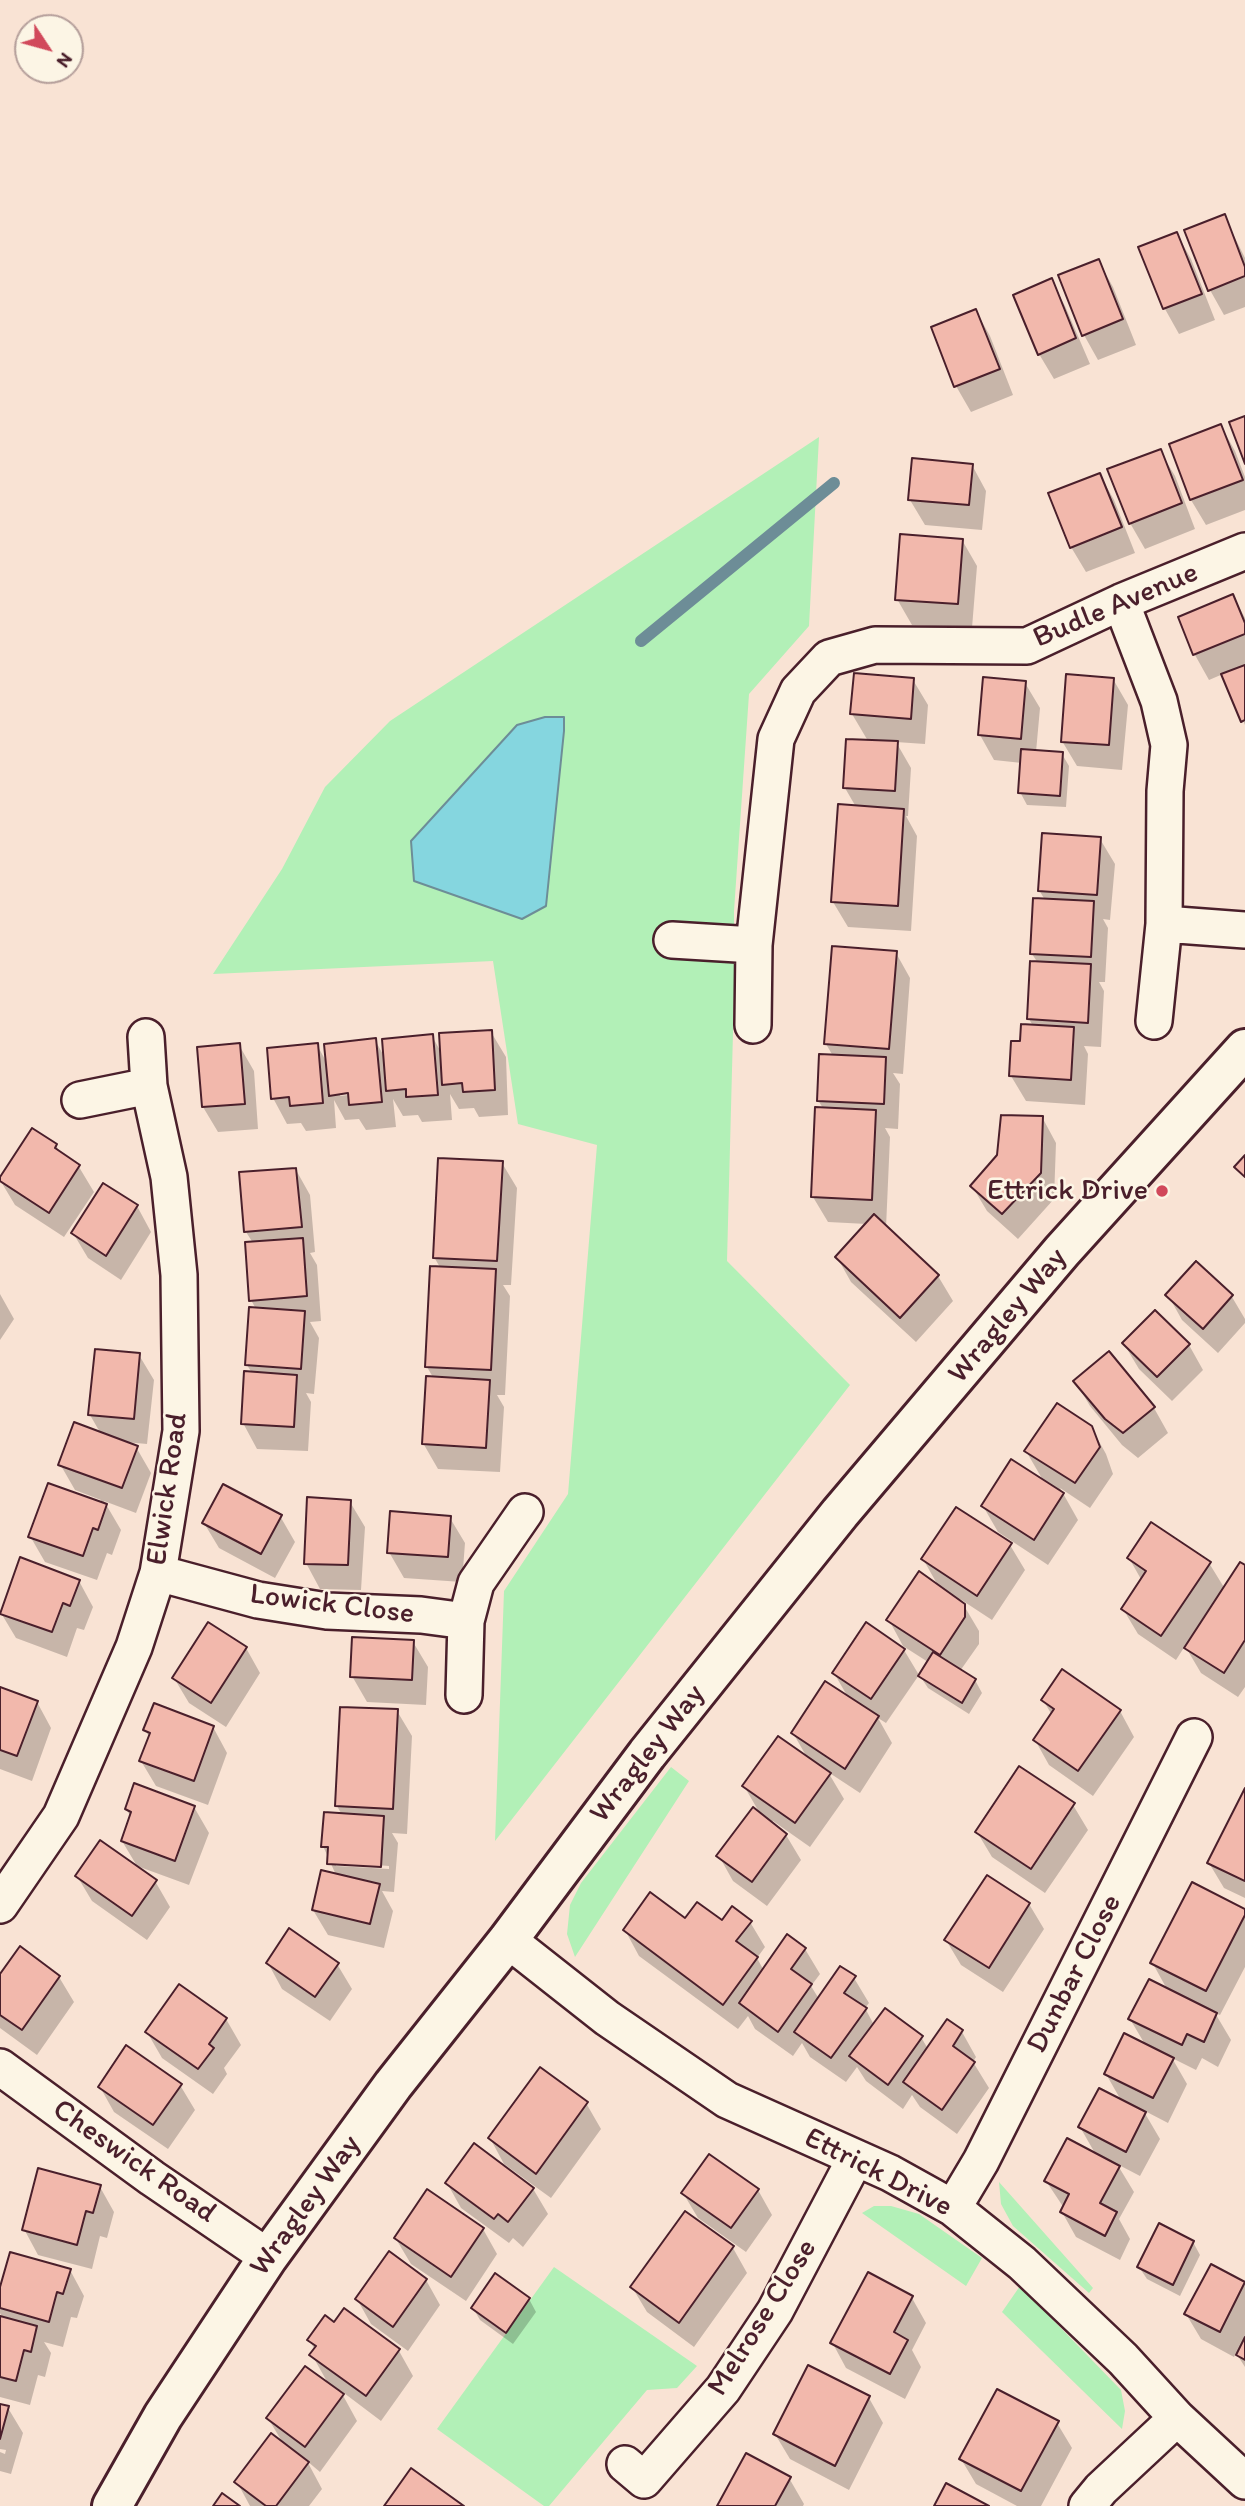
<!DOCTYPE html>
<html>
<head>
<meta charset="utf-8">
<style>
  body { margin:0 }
  #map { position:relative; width:1245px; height:2506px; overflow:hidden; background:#f9e3d4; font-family:Itim,sans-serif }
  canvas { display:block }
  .north { position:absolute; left:14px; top:14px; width:70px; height:70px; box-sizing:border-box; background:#fcf5e5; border:2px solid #b59f9b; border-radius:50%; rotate:126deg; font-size:19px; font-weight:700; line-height:28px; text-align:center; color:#4a1f2b }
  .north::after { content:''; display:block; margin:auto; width:24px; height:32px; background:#d1495b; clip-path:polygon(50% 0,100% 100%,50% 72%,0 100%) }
</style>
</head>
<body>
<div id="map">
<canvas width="1245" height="2506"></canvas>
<div class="north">N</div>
</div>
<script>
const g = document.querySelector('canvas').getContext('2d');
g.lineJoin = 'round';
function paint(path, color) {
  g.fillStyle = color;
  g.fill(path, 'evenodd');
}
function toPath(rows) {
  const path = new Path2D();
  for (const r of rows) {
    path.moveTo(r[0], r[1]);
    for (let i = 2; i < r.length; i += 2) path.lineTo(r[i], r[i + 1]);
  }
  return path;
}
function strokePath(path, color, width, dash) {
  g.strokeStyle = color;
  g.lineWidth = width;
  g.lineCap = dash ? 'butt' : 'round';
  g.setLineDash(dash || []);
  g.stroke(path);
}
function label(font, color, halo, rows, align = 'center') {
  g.font = font + ' Itim,sans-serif';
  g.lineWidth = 5;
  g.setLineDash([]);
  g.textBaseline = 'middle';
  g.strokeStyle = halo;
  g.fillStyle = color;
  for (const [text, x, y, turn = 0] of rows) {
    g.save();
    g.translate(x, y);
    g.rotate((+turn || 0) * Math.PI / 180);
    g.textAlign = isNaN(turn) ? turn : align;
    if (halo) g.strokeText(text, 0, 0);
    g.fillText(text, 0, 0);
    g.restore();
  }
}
const green = toPath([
  [819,437,809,626,749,694,734,911,734,994,727,1261,850,1385,495,1841,504,1591,568,1494,597,1145,518,1124,493,961,213,974,282,869,325,787,390,721],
  [563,717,564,731,546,906,415,882,411,841,517,725],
  [671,1767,689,1781,575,1957,567,1934,570,1905,581,1883],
  [999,2182,1093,2288,1089,2293,1013,2226,1001,2204],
  [874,2206,891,2206,919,2214,982,2258,966,2286,862,2213],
  [554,2267,697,2366,677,2388,647,2390,549,2506,544,2506,437,2429],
  [1020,2286,1121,2390,1125,2411,1122,2429,1002,2312]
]);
const water = toPath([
  [545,717,564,717,564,731,546,906,522,919,414,881,411,841,517,725,545,717]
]);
const shadow = toPath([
  [1224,216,1245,258,1245,307,1224,315,1210,290],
  [1177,234,1191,259,1215,320,1179,334,1165,309,1140,248],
  [1099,262,1113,287,1136,345,1098,360,1084,335],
  [1051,280,1065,306,1090,364,1054,379,1039,354],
  [976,311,990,336,1013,395,971,412,956,386,933,328],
  [1221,426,1235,451,1245,477,1245,510,1206,525,1191,500,1171,445],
  [1160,451,1175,476,1195,529,1145,549,1130,523],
  [972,465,986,491,982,530,925,525,910,500],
  [1100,475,1114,500,1135,553,1086,572,1071,547],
  [962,540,977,566,972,628,912,625,897,599],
  [1233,596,1245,618,1245,725,1223,674,1209,680,1195,655,1180,618],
  [1113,679,1128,705,1122,770,1077,766,1062,741],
  [913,680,928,705,925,744,896,742,911,768,908,816,906,816,917,836,911,931,848,927,833,902,856,807,845,788,868,741,852,714],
  [1025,683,1040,708,1036,752,1062,754,1069,766,1066,807,1027,805,1020,792,1022,763,994,760,980,735],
  [1100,839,1115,864,1110,920,1103,919,1108,928,1105,982,1099,982,1104,991,1101,1047,1084,1046,1088,1054,1085,1105,1026,1101,1011,1076,1022,1043,1033,1026,1029,1019,1038,963,1032,954,1045,900,1039,890],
  [896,953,910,978,903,1074,893,1073,900,1084,898,1129,885,1128,890,1137,886,1228,938,1276,953,1301,916,1342,851,1282,837,1257,867,1224,828,1222,813,1197,824,1110,818,1100,833,1056,826,1044],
  [491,1032,506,1057,508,1115,479,1117,474,1108,459,1109,450,1094,452,1120,422,1122,418,1115,403,1116,393,1099,396,1127,366,1130,359,1119,345,1120,334,1100,336,1128,306,1131,301,1123,287,1124,273,1098,317,1045,327,1063,375,1040,385,1058,432,1036,442,1054],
  [356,1091,357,1094,340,1096,340,1093],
  [239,1045,254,1071,258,1129,218,1132,203,1107,199,1049],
  [1042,1117,1056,1143,1054,1199,1018,1239,987,1211,972,1186],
  [56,1145,61,1155,79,1167,94,1192,64,1237,15,1205,0,1180],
  [502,1163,517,1188,511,1285,503,1285,510,1296,505,1395,497,1395,504,1407,500,1472,438,1469,423,1443,434,1379,427,1367,441,1269,434,1257],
  [296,1170,310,1195,315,1252,310,1253,317,1265,321,1321,310,1322,319,1338,314,1394,306,1393,311,1402,308,1451,257,1449,243,1423,252,1373,247,1365,256,1309,251,1300,253,1243,246,1232],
  [137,1206,151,1232,121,1280,88,1258,73,1233],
  [1196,1264,1232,1297,1245,1319,1245,1323,1218,1353,1182,1320,1168,1295],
  [0,1294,14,1319,0,1340],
  [1124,1344,1189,1345,1203,1370,1172,1401,1139,1369],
  [139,1355,154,1380,147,1444,125,1442,136,1447,151,1473,136,1513,104,1501,121,1530,112,1555,107,1553,97,1580,45,1562,30,1536,100,1503,101,1500,75,1490,60,1464,101,1434,90,1415],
  [1075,1381,1154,1408,1168,1433,1138,1458,1122,1445,1090,1406],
  [1091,1427,1106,1454,1113,1474,1090,1508,1060,1488,1078,1520,1048,1565,998,1532,983,1506,1044,1482,1026,1451],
  [350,1502,365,1527,361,1590,320,1589,306,1563],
  [280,1516,295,1542,275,1578,219,1548,204,1523],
  [450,1518,465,1543,462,1582,404,1578,389,1552],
  [1010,1545,1025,1570,992,1620,960,1599,979,1631,979,1644,960,1671,975,1680,982,1693,969,1714,928,1688,920,1676,928,1662,903,1646,889,1620,940,1589,923,1559],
  [1129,1558,1209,1563,1225,1589,1245,1567,1245,1687,1238,1697,1201,1673,1185,1646,1176,1660,1138,1634,1123,1609,1142,1581],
  [79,1581,93,1607,84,1630,77,1628,67,1657,16,1638,1,1613],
  [413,1642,428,1667,426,1705,367,1702,352,1676],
  [246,1648,260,1673,226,1727,189,1703,174,1678],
  [904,1650,919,1675,886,1723,878,1718,892,1743,860,1793,828,1772,844,1799,810,1847,773,1821,771,1823,786,1835,801,1860,767,1906,733,1881,719,1856,762,1817,744,1786,808,1759,793,1733,849,1699,834,1673],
  [0,1689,37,1702,51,1728,32,1781,0,1769],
  [1043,1700,1120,1711,1134,1737,1093,1796,1049,1765,1035,1740,1052,1715],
  [397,1711,412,1736,407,1834,392,1833,398,1843,394,1892,382,1891,393,1911,384,1948,328,1935,313,1910,336,1875,323,1846,342,1815,337,1806],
  [336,1862,389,1866,389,1869,336,1866],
  [213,1727,227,1753,208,1805,156,1786,141,1761,150,1738,145,1730],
  [1245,1791,1245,1898,1224,1888,1209,1863],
  [1073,1805,1088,1830,1045,1893,992,1857,977,1832],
  [194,1807,209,1833,189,1885,137,1866,122,1841,131,1817,126,1809],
  [77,1876,155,1881,170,1907,147,1940,92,1901],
  [1029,1904,1044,1929,1003,1992,961,1965,946,1940],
  [1245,1911,1245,1967,1220,2015,1215,2013,1231,2040,1218,2067,1202,2058,1196,2070,1172,2058,1187,2084,1168,2123,1143,2110,1160,2139,1140,2176,1117,2164,1134,2192,1119,2219,1130,2239,1120,2260,1076,2237,1062,2212,1064,2208,1046,2181,1096,2155,1080,2127,1122,2102,1106,2074,1146,2046,1130,2019,1168,1991,1152,1962],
  [685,1920,750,1922,765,1947,757,1958,764,1971,805,1949,820,1974,811,1986,819,1999,854,1978,869,2003,865,2008,874,2025,921,2037,928,2049,962,2032,976,2057,973,2062,989,2088,957,2134,920,2107,912,2095,903,2109,866,2081,857,2067,846,2082,810,2057,802,2043,793,2056,755,2029,748,2016,738,2029,639,1956,625,1930],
  [268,1963,337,1964,352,1989,330,2021,282,1989],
  [0,1977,59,1977,74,2002,37,2055,0,2028],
  [180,1987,226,2019,241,2045,224,2068,227,2074,213,2094,162,2058,147,2032],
  [180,2085,195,2110,168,2149,114,2112,100,2087],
  [586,2103,601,2129,551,2198,504,2164,490,2138],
  [447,2183,532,2187,548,2214,523,2247,513,2238,509,2243,461,2208],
  [100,2187,114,2212,107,2238,100,2236,92,2269,38,2255,24,2229],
  [758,2190,772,2215,746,2252,698,2218,683,2193],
  [483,2229,497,2254,466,2301,411,2264,396,2239],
  [1193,2242,1200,2255,1180,2296,1147,2279,1139,2267],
  [733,2248,747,2273,694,2347,647,2312,632,2287],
  [1212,2266,1245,2284,1245,2367,1236,2353,1234,2357,1201,2339,1186,2314],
  [70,2270,84,2296,77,2318,71,2317,63,2347,44,2342,51,2353,45,2377,38,2375,30,2405,0,2397,0,2318,3,2319,0,2313,0,2294],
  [426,2280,440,2305,408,2351,371,2324,357,2299],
  [912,2298,926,2323,912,2350,921,2367,905,2399,846,2368,832,2342],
  [529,2299,536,2312,513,2344,480,2320,473,2308],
  [334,2324,399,2351,413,2376,381,2421,340,2390,357,2421,320,2472,307,2461,322,2489,309,2506,250,2506,237,2482,284,2445,268,2418,329,2385,312,2355,315,2350,309,2340],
  [869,2398,883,2423,849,2490,790,2459,775,2434],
  [0,2406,8,2408,23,2433,11,2474,0,2471,0,2452,5,2454,6,2450,0,2449],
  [1057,2423,1072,2448,1041,2506,1017,2506,976,2484,961,2459],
  [789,2478,804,2504,803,2506,719,2506]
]);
const stream = toPath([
  [641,641,834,483]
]);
const building = toPath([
  [1225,214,1245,267,1245,276,1208,291,1184,230,1225,214],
  [1177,232,1202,294,1163,309,1138,247,1177,232],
  [1099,259,1123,319,1082,336,1058,275,1099,259],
  [1052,278,1076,338,1038,355,1013,295,1052,278],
  [976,309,1000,369,954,387,931,327,976,309],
  [1245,416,1245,464,1229,422,1245,416],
  [1221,424,1243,480,1190,500,1169,444,1221,424],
  [1161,449,1182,503,1129,524,1107,469,1161,449],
  [912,458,973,464,969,505,908,500,912,458],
  [1100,473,1122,527,1070,548,1048,493,1100,473],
  [900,534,963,539,958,604,895,600,900,534],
  [1233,594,1245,623,1245,634,1193,655,1178,617,1233,594],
  [1245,665,1245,720,1241,722,1221,674,1245,665],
  [854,673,914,678,911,719,850,714,854,673],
  [1066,674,1114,678,1109,745,1061,742,1066,674],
  [983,677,1026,681,1021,739,978,735,983,677],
  [846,739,898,741,895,791,843,788,846,739],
  [1021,749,1063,752,1060,796,1018,793,1021,749],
  [838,804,904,809,898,906,831,902,838,804],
  [1042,833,1101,837,1097,895,1038,891,1042,833],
  [1033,898,1094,901,1091,957,1030,954,1033,898],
  [832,946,897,951,889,1049,824,1044,832,946],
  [1030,961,1091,964,1088,1023,1027,1019,1030,961],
  [1021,1024,1074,1027,1071,1080,1009,1076,1011,1041,1020,1041,1021,1024],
  [492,1030,495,1090,463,1092,462,1083,442,1085,439,1033,492,1030],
  [433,1034,438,1095,406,1097,406,1089,386,1091,382,1039,433,1034],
  [376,1038,382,1102,349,1105,348,1093,329,1096,324,1044,376,1038],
  [240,1043,245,1104,202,1107,197,1047,240,1043],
  [318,1043,323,1103,290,1106,289,1097,271,1099,267,1048,318,1043],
  [819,1054,886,1057,884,1104,817,1101,819,1054],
  [815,1107,876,1110,872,1200,811,1197,815,1107],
  [1001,1115,1043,1116,1041,1173,1002,1214,970,1186,997,1155,1001,1115],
  [32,1128,57,1144,55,1148,80,1165,49,1213,0,1181,0,1177,32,1128],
  [1245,1155,1245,1177,1234,1167,1245,1155],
  [438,1158,503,1161,497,1261,433,1258,438,1158],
  [296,1168,302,1227,244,1232,239,1172,296,1168],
  [103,1183,138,1205,106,1256,71,1233,103,1183],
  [874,1214,939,1275,900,1318,835,1257,874,1214],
  [303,1238,307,1296,249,1301,245,1242,303,1238],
  [1196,1261,1233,1295,1203,1329,1165,1295,1196,1261],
  [430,1266,496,1269,491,1370,425,1367,430,1266],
  [249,1307,305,1311,301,1369,245,1365,249,1307],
  [1155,1310,1190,1344,1157,1377,1122,1343,1155,1310],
  [95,1349,140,1353,134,1419,88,1415,95,1349],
  [1109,1351,1155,1407,1123,1433,1105,1419,1073,1381,1109,1351],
  [244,1371,297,1375,294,1427,241,1424,244,1371],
  [426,1376,490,1380,486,1448,422,1444,426,1376],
  [1057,1403,1092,1426,1100,1447,1075,1483,1024,1451,1057,1403],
  [74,1422,138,1446,122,1488,58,1465,74,1422],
  [1011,1459,1064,1493,1034,1540,981,1506,1011,1459],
  [48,1483,107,1504,98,1530,93,1528,83,1556,28,1537,48,1483],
  [223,1484,282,1515,261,1554,202,1523,223,1484],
  [307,1497,351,1500,348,1565,304,1564,307,1497],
  [956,1507,1012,1543,977,1596,921,1559,956,1507],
  [390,1511,451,1516,448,1557,387,1553,390,1511],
  [1151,1522,1211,1562,1161,1636,1121,1609,1146,1571,1127,1558,1151,1522],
  [20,1557,80,1580,70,1606,63,1603,52,1632,0,1614,20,1557],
  [1240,1562,1245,1565,1245,1640,1224,1673,1184,1648,1240,1562],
  [919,1571,965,1604,965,1617,940,1655,886,1620,919,1571],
  [208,1622,247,1647,211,1703,172,1678,208,1622],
  [866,1622,905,1649,871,1699,832,1673,866,1622],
  [352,1637,414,1640,412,1680,350,1677,352,1637],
  [933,1652,976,1679,962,1703,918,1676,933,1652],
  [1062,1669,1121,1710,1078,1771,1033,1740,1054,1709,1041,1700,1062,1669],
  [825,1681,879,1716,845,1769,791,1733,825,1681],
  [0,1687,38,1701,17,1756,0,1750,0,1687],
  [154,1703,214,1726,194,1781,139,1761,150,1733,143,1730,154,1703],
  [340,1707,398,1709,393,1809,335,1806,340,1707],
  [778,1736,831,1773,795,1823,742,1786,778,1736],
  [1019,1766,1075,1803,1031,1869,975,1832,1019,1766],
  [134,1783,195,1806,175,1861,121,1841,131,1812,125,1809,134,1783],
  [1245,1788,1245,1881,1207,1863,1245,1788],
  [753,1807,787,1834,752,1882,716,1856,753,1807],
  [324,1812,384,1816,381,1867,327,1864,328,1847,321,1847,324,1812],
  [100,1840,157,1880,132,1916,75,1876,100,1840],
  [321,1870,380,1884,370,1924,312,1910,321,1870],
  [987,1875,1030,1903,989,1968,944,1940,987,1875],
  [1192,1882,1245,1909,1245,1915,1206,1991,1150,1963,1192,1882],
  [650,1892,685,1918,697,1902,722,1920,732,1906,752,1921,736,1941,758,1957,723,2005,623,1930,650,1892],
  [289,1928,339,1963,315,1997,266,1963,289,1928],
  [787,1934,806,1948,791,1969,812,1984,778,2032,739,2003,787,1934],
  [20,1946,60,1976,22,2030,0,2015,0,1974,20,1946],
  [840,1966,856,1976,844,1993,867,2008,831,2058,794,2032,840,1966],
  [1149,1979,1217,2013,1204,2042,1187,2034,1182,2045,1128,2019,1149,1979],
  [179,1984,227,2018,209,2044,214,2048,198,2069,145,2032,179,1984],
  [885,2008,923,2036,888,2085,849,2056,885,2008],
  [947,2019,963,2030,953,2046,975,2062,942,2110,903,2082,947,2019],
  [1124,2033,1174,2058,1153,2098,1104,2074,1124,2033],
  [126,2045,182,2084,153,2125,98,2087,126,2045],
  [540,2067,588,2102,536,2174,488,2138,540,2067],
  [1099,2088,1146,2112,1126,2152,1078,2127,1099,2088],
  [1067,2138,1120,2166,1100,2203,1117,2212,1105,2236,1060,2212,1069,2194,1044,2181,1067,2138],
  [474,2143,534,2188,508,2222,498,2214,494,2219,445,2183,474,2143],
  [709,2154,759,2189,731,2228,681,2193,709,2154],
  [38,2168,101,2185,93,2213,86,2211,77,2245,22,2230,38,2168],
  [427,2189,484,2228,451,2277,394,2238,427,2189],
  [685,2211,734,2246,679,2323,630,2287,685,2211],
  [1159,2223,1194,2241,1173,2285,1137,2267,1159,2223],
  [389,2251,427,2279,393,2327,355,2299,389,2251],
  [10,2252,71,2269,63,2294,57,2292,49,2322,0,2308,0,2287,10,2252],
  [1211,2264,1245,2282,1220,2332,1184,2314,1211,2264],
  [868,2272,913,2296,894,2332,908,2340,890,2374,830,2343,868,2272],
  [495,2273,530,2298,506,2333,471,2308,495,2273],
  [344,2308,400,2349,366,2396,309,2355,316,2346,307,2340,325,2315,334,2322,344,2308],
  [0,2316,37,2326,31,2352,24,2350,16,2381,0,2377,0,2316],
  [1245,2337,1245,2360,1236,2355,1245,2337],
  [808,2365,870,2396,835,2466,773,2434,808,2365],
  [305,2366,344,2394,305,2447,266,2418,305,2366],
  [997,2389,1059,2421,1021,2491,959,2459,997,2389],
  [0,2404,9,2406,0,2439,0,2404],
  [271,2433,309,2462,276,2506,266,2506,234,2482,271,2433],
  [746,2453,791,2477,775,2506,717,2506,746,2453],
  [411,2468,464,2506,384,2506,411,2468],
  [946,2483,989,2506,934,2506,946,2483],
  [222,2493,240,2506,213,2506,222,2493]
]);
const minor = toPath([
  [1121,602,1159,701,1169,745,1165,791,1164,924,1154,1021],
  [1164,924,1245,930],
  [672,940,754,945],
  [753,1025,754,945,776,739,798,691,829,658,875,645,1027,646,1121,602,1245,551],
  [80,1100,149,1086],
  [158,1573,258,1600,327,1611,421,1615,466,1621],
  [464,1695,466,1621,476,1583,525,1512],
  [0,1905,61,1816,134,1647,158,1573,181,1431,179,1275,169,1177,149,1086,146,1037],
  [508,1940,607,2018,727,2100,890,2173,953,2208,1022,2263,1123,2359,1177,2418,1245,2481],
  [0,2067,152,2178,268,2257],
  [953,2208,981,2161,1194,1737],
  [625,2464,644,2480,723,2389,775,2311,855,2159],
  [1087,2506,1101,2489,1177,2418]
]);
const tertiary = toPath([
  [112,2506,163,2416,268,2257,393,2085,508,1940,647,1754,840,1513,1062,1251,1245,1049]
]);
const markers = [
  [1162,1191,7,"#d1495b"]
];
const streetNames = [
  ["Budle Avenue",1116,606,-23],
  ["Wragley Way",1008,1316,-50],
  ["Elwick Road",168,1489,-82],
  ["Lowick Close",332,1605,7],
  ["Wragley Way",648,1754,-52],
  ["Dunbar Close",1075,1974,-63],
  ["Cheswick Road",134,2162,35],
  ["Ettrick Drive",878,2173,27],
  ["Wragley Way",306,2206,-54],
  ["Melrose Close",763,2318,-58]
];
const poiNames = [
  ["Ettrick Drive",1148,1191]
];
paint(green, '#b2f0b7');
paint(water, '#85d6df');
strokePath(water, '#6d8d97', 2);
paint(shadow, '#0003');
strokePath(stream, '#6d8d97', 12);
paint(building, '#f2b8ac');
strokePath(building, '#4a1f2b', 2);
strokePath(minor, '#4a1f2b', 40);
strokePath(tertiary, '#4a1f2b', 44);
strokePath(minor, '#fcf5e5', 35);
strokePath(tertiary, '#fcf5e5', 38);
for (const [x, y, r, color] of markers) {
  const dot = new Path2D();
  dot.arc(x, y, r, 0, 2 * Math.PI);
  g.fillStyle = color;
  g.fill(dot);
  strokePath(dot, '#fcf5e5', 2.5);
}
label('30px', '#4a1f2b', '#fcf5e5', streetNames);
label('30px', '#4a1f2b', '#fcf5e5', poiNames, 'right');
</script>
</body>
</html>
